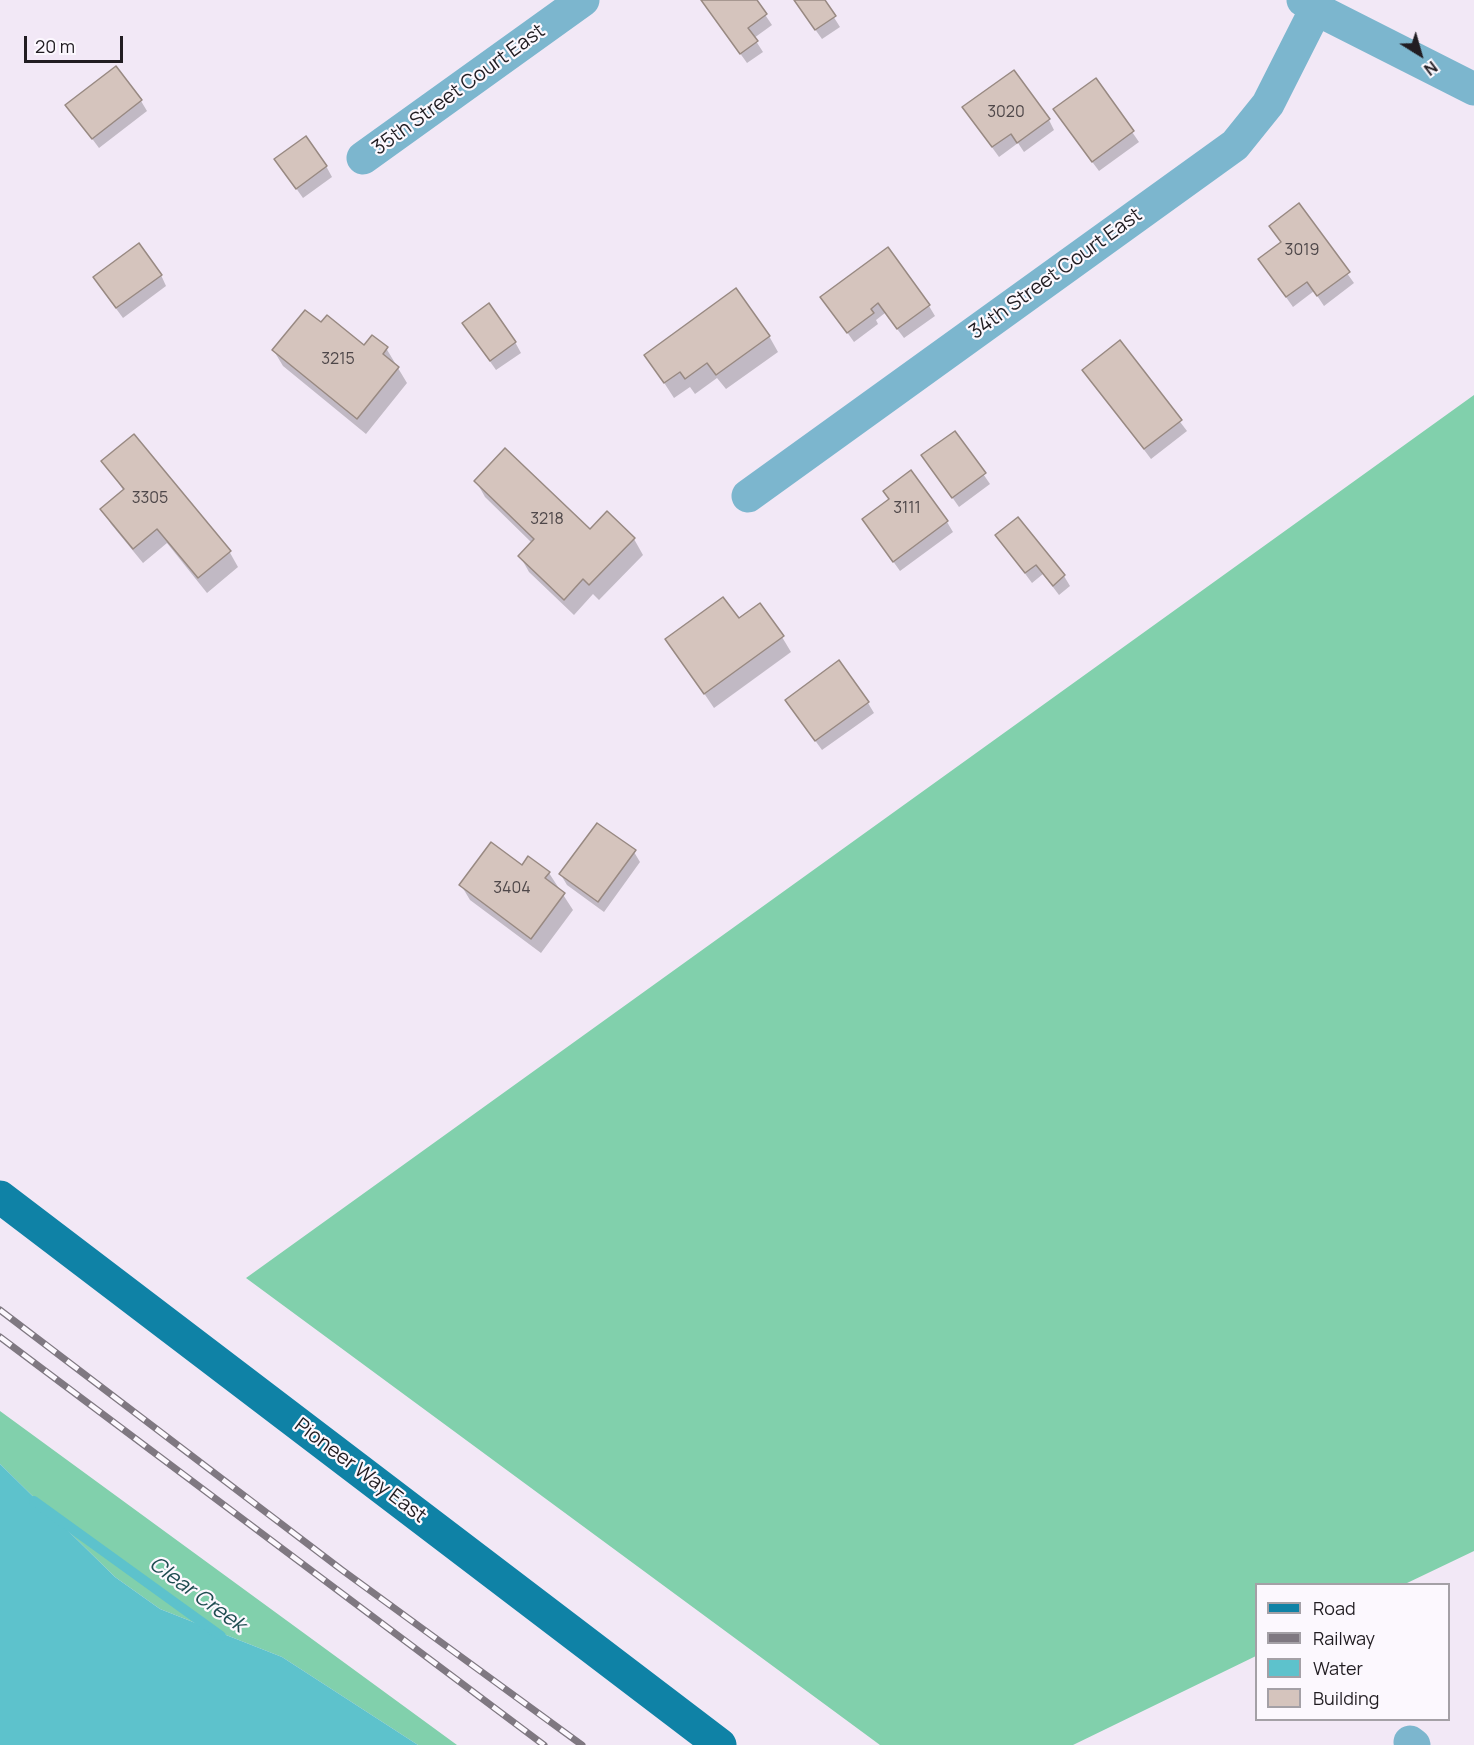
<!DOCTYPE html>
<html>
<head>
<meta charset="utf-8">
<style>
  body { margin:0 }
  #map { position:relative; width:1474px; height:1745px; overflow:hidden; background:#f2e8f6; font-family:Manrope,sans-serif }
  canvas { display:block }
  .legend { position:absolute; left:1255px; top:1583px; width:195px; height:138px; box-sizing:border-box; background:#fcf8fe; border:2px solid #a4a0a6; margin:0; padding:8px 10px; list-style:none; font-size:18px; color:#211d22 }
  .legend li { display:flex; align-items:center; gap:12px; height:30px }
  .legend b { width:30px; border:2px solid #a4a0a6 }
  .north { position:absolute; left:1390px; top:24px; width:60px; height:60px; -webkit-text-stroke:4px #fcf8fe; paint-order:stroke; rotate:143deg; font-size:16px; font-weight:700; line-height:24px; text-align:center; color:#211d22 }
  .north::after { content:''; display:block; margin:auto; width:21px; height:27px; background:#211d22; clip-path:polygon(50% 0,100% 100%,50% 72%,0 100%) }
  .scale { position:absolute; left:24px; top:36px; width:99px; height:27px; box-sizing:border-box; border:3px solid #211d22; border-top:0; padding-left:8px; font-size:18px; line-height:21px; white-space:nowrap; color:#211d22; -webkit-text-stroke:4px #fcf8fe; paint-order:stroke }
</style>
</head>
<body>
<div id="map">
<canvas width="1474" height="1745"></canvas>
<ul class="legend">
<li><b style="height:8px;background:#0f82a6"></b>Road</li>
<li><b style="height:8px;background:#7f7881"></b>Railway</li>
<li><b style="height:16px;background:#5dc2cc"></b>Water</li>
<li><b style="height:16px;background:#d5c4bd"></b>Building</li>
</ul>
<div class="north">N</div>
<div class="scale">20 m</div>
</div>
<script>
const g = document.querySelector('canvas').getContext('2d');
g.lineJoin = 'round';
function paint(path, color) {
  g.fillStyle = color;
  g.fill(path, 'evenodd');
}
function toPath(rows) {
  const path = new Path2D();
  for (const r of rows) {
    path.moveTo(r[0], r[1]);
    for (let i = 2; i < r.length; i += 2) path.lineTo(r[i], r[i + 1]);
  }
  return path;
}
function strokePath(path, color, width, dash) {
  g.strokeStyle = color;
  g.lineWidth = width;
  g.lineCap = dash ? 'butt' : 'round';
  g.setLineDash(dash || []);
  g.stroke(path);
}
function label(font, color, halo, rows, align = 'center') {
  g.font = font + ' Manrope,sans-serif';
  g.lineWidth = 4.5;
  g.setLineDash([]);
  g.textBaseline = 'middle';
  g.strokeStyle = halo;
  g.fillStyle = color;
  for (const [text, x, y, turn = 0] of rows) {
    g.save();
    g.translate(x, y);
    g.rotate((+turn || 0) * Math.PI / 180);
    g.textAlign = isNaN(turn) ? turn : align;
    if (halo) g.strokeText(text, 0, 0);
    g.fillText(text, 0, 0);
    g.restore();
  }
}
const forest = toPath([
  [1474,395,1474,1551,1405,1584,1256,1584,1256,1656,1073,1745,880,1745,246,1278],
  [0,1411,457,1745,418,1745,282,1657,160,1609,115,1577,0,1464]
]);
const water = toPath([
  [0,1464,115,1577,160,1609,282,1657,418,1745,0,1745]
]);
const shadow = toPath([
  [702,0,755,0,772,25,754,38,763,52,747,63],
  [794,0,823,0,840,27,822,39],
  [1096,80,1139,142,1099,171,1061,120],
  [141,101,147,111,99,148,67,105],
  [970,117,1049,120,1054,130,1024,152,1018,143,999,157],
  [276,160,326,166,332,177,303,198],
  [1299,206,1354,283,1324,306,1314,291,1293,307,1266,269,1282,243,1271,226],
  [161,275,166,286,123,318,101,288],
  [822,297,929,306,935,316,904,338,885,313,876,320,878,324,854,342],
  [470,333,515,342,521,353,496,370],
  [769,336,778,352,726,389,717,378,695,394,690,387,674,398,646,355],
  [1120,343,1187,431,1151,459,1084,370],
  [364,347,386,348,407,383,366,434,283,366,274,351],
  [955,433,990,484,959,507,923,456],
  [103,461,229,551,238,567,207,593,167,543,143,563,111,524,102,509,124,491],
  [476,481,590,531,634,539,643,555,599,600,593,594,574,615,529,572,520,556,532,543,485,497],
  [890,500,947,522,953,532,900,571,870,529],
  [1018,519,1064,576,1070,586,1059,595,1043,574,1032,583,997,536],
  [738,620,782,637,791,652,714,708,667,639],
  [868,703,874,713,822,750,793,710],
  [634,852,640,862,604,912,567,885,561,875],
  [522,867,549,873,573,910,541,953,470,900,461,885]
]);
const stream = toPath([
  [34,1501,221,1636]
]);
const building = toPath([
  [701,0,757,0,767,14,748,28,758,41,740,54,701,0],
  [794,0,825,0,836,16,815,30,794,0],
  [116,66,142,100,92,139,65,105,116,66],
  [1014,70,1050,119,1017,143,1011,134,992,147,962,107,1014,70],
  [1096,78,1134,131,1092,162,1053,109,1096,78],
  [306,136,327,166,296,189,274,159,306,136],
  [1299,203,1350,272,1317,296,1307,282,1286,297,1258,259,1281,242,1269,226,1299,203],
  [139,243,162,275,116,308,93,277,139,243],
  [888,247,930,305,897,329,878,303,871,309,874,313,847,333,820,297,888,247],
  [736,288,770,336,716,375,707,363,685,379,680,372,664,383,644,355,736,288],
  [489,303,516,342,490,361,462,323,489,303],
  [305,310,321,322,327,315,364,345,372,335,388,347,383,354,399,367,357,419,272,350,305,310],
  [1120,340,1182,420,1144,449,1082,370,1120,340],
  [955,431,986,473,952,498,921,455,955,431],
  [134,434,231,551,198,578,157,529,133,549,100,509,124,489,101,461,134,434],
  [505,448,590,529,607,511,635,538,589,585,583,579,564,600,518,556,534,539,474,481,505,448],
  [911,470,948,521,893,562,862,519,889,499,883,491,911,470],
  [1018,517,1065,575,1053,586,1036,565,1025,573,995,535,1018,517],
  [723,597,739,618,760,603,784,636,704,694,665,639,723,597],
  [839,660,869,702,815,741,785,700,839,660],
  [597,823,636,850,598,902,559,874,597,823],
  [491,842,522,865,528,856,550,872,545,878,565,893,531,939,459,885,491,842]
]);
const minor = toPath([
  [1303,0,1316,9,1474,89],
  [363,158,583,0],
  [748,496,1235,145,1268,104,1316,9],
  [1410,1742,1414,1745]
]);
const major = toPath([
  [0,1197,720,1745]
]);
const rail = toPath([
  [0,1310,342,1570,582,1745],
  [0,1337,544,1745]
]);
const numberNames = [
  ["3020",1006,113],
  ["3019",1302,251],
  ["3215",338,360],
  ["3305",150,499],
  ["3111",907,509],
  ["3218",547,520],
  ["3404",512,889]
];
const streetNames = [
  ["35th Street Court East",459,90,-36],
  ["34th Street Court East",1056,274,-36],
  ["Pioneer Way East",360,1471,37]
];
const waterNames = [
  ["Clear Creek",197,1595,36]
];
paint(forest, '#81d0ac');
paint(water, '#5dc2cc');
paint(shadow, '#0003');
strokePath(stream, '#5dc2cc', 10);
paint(building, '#d5c4bd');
strokePath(building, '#988982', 1.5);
strokePath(minor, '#7cb6ce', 33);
strokePath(major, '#0f82a6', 33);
strokePath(rail, '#7f7881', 7);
strokePath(rail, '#fcf8fe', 4.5, [14]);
label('16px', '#4e4749', null, numberNames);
label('20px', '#211d22', '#fcf8fe', streetNames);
label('italic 21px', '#1f4d51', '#fcf8fe', waterNames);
</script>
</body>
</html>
